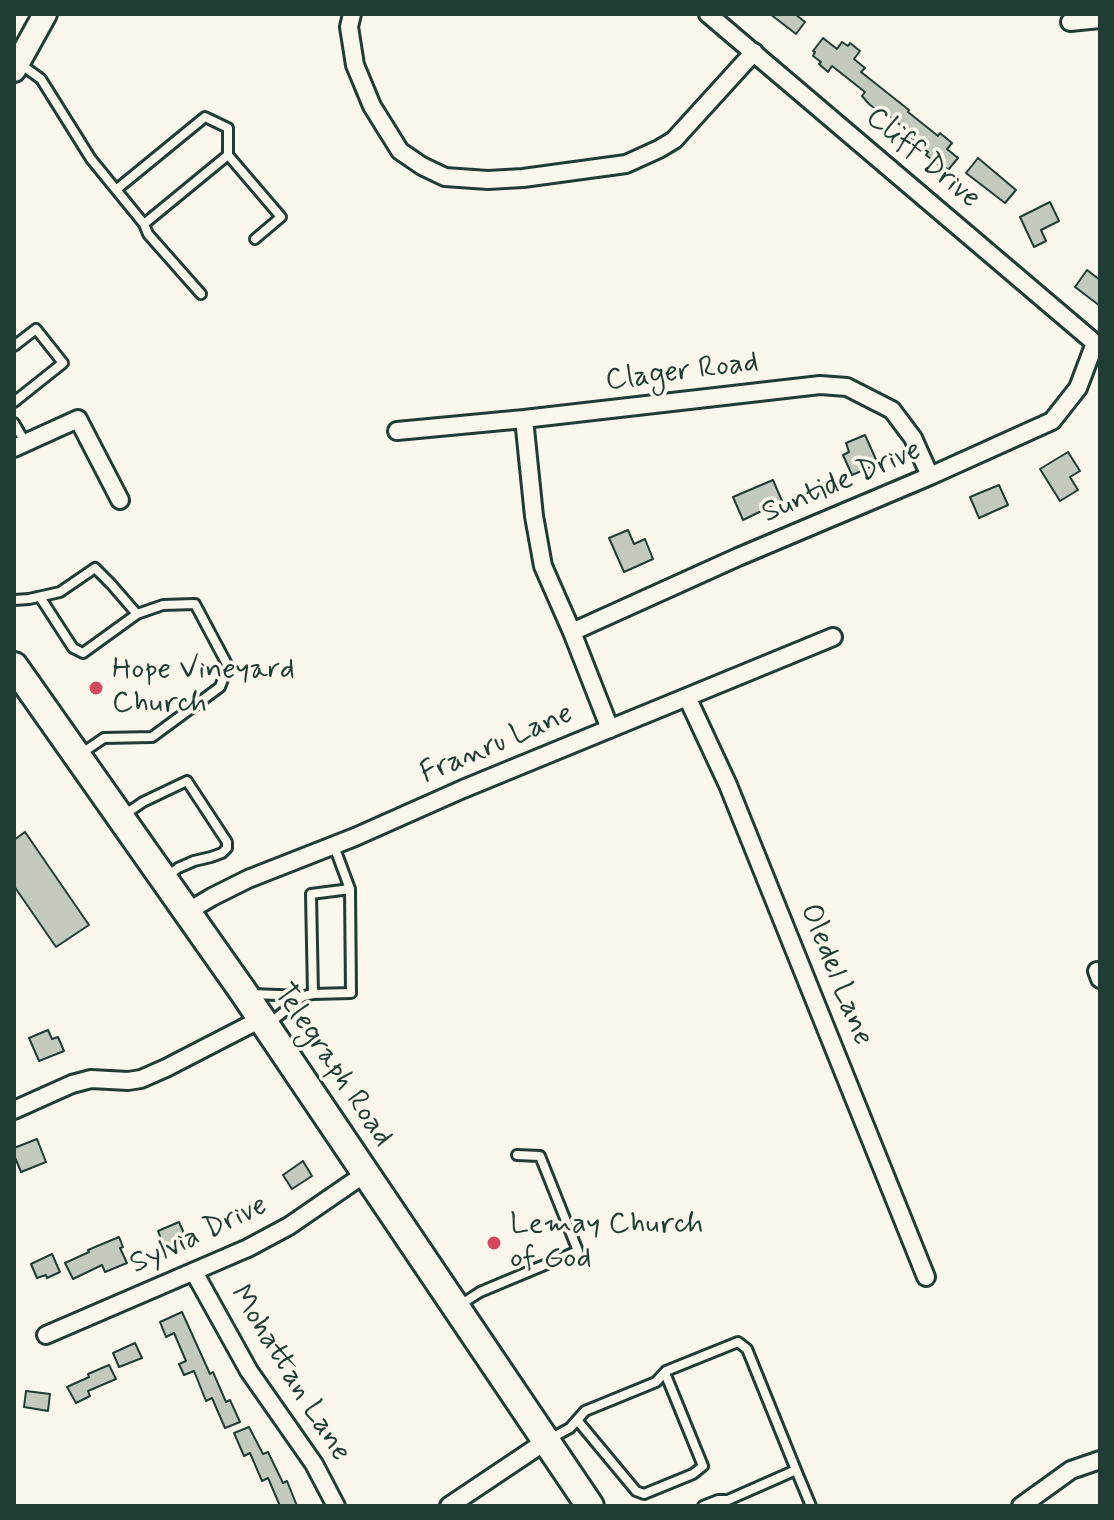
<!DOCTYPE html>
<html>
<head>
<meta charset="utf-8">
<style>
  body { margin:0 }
  #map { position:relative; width:1114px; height:1520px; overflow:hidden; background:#fbf7ec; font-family:Mynerve,sans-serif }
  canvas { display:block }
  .frame { position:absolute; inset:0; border:16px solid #1f3d34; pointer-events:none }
</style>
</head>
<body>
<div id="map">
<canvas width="1114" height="1520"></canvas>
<div class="frame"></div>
</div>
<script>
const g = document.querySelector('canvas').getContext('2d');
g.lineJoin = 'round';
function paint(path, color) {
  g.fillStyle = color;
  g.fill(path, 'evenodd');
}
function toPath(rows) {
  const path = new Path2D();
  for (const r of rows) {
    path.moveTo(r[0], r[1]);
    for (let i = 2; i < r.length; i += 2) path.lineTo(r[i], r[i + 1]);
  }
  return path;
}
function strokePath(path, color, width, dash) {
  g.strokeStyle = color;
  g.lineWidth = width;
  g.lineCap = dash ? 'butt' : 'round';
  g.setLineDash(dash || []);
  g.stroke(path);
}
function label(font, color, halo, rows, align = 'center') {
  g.font = font + ' Mynerve,sans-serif';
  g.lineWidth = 7;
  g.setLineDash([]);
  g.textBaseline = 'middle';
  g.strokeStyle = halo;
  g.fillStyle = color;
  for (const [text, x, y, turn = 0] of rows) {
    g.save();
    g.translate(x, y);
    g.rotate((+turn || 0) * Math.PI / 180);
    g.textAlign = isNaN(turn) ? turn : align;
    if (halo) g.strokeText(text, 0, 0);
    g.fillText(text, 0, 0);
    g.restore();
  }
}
const building = toPath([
  [770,14,795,14,805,22,796,34,770,14],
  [823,38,837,49,842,42,848,46,850,43,860,51,854,59,865,68,861,72,909,110,908,112,938,136,940,133,952,143,947,149,958,158,948,170,944,166,942,168,926,155,928,152,911,138,913,135,880,109,878,111,869,104,862,96,865,92,832,66,828,72,819,64,821,62,813,56,815,52,813,51,823,38],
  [978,158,1016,190,1005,203,966,173,978,158],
  [1050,202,1059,221,1041,230,1046,241,1034,247,1020,217,1050,202],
  [1087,270,1100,280,1100,306,1075,287,1087,270],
  [865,435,878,464,852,475,843,455,849,452,846,443,865,435],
  [1068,452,1080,471,1070,477,1078,490,1060,501,1040,469,1068,452],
  [773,480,782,501,743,520,733,497,773,480],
  [999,485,1008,505,979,518,970,497,999,485],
  [628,530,634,544,645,539,653,559,624,572,609,538,628,530],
  [25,832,89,925,56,947,14,886,14,840,25,832],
  [48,1030,52,1039,58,1037,64,1051,39,1061,29,1038,48,1030],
  [37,1139,46,1162,21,1172,14,1155,14,1148,37,1139],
  [303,1161,312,1176,292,1189,283,1175,303,1161],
  [179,1222,186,1238,164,1247,158,1231,179,1222],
  [119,1237,123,1247,120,1248,127,1263,105,1272,102,1265,73,1279,65,1263,89,1252,88,1250,119,1237],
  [52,1254,60,1272,47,1278,46,1275,37,1278,31,1264,52,1254],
  [182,1312,210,1374,213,1372,226,1402,230,1400,240,1422,225,1428,212,1398,206,1401,194,1371,184,1375,179,1364,186,1361,174,1333,166,1337,160,1322,182,1312],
  [135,1343,142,1358,119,1367,113,1353,135,1343],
  [109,1365,116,1379,88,1391,90,1396,76,1403,67,1387,89,1377,88,1374,109,1365],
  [26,1391,50,1394,48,1411,24,1407,26,1391],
  [249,1427,263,1454,268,1452,283,1483,287,1481,297,1506,280,1506,268,1478,262,1481,250,1453,244,1456,234,1433,249,1427]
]);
const lane = toPath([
  [19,63,41,79,91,159,144,224,148,234,201,294],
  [117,189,205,117,228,128,228,155,281,217,255,239],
  [144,224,228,155],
  [14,346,36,329,63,363,14,402],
  [14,423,25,442],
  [40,597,73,648,83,653,137,614],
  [14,600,29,599,60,592,95,568,111,584,137,614,163,605,195,604,228,666,220,687,152,737,104,738,79,755],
  [124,815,143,802,187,781,227,842,227,848,222,853,211,857,194,861,178,868,167,877],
  [334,846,350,889,351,993,313,994,311,894,350,889],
  [252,994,304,996,313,994],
  [270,1023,303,996],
  [460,1305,480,1292,578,1251,540,1156,517,1155],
  [577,1420,636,1491,644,1494,693,1474,703,1466,665,1373],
  [548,1440,570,1428,585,1411,656,1382,666,1371,738,1342,747,1349,796,1470,728,1500,718,1500,703,1506],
  [796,1470,811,1506]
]);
const street = toPath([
  [352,14,349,27,355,65,372,106,400,151,422,166,445,177,488,180,523,178,626,164,659,149,674,140,754,52],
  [708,14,1095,343,1100,344],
  [1070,22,1100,19],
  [524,419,534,516,543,566,572,632,610,729],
  [397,431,524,419,820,385,847,387,892,410,913,438,930,476],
  [14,448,78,419,120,500],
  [572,632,738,557,930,476,1052,421,1078,388,1095,343],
  [687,697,728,785,926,1277],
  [187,912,212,897,248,879,355,837,463,789,833,637],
  [1097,971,1100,979],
  [14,1110,72,1084,91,1079,128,1081,141,1079,166,1068,261,1019],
  [194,1272,249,1371,314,1464,336,1506],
  [46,1335,248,1248,289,1226,366,1173],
  [449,1506,546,1441],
  [1021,1506,1071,1470,1100,1460]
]);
const secondary = toPath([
  [14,70,45,14]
]);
const primary = toPath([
  [14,666,244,993,590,1506]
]);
const markers = [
  [96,688,8,"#d1495b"],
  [494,1243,8,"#d1495b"]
];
const streetNames = [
  ["Cliff Drive",922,159,40],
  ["Clager Road",682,373,-7],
  ["Suntide Drive",842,483,-23],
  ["Franru Lane",497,745,-23],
  ["Oledel Lane",835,975,68],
  ["Telegraph Road",332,1066,56],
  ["Sylvia Drive",199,1236,-25],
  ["Mohattan Lane",289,1374,58]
];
const poiNames = [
  ["Hope Vineyard",112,671],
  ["Church",112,705],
  ["Lemay Church",510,1226],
  ["of God",510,1260]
];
paint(building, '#c4c9be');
strokePath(building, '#1f3d34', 2);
strokePath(lane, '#1f3d34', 14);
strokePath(street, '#1f3d34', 22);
strokePath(secondary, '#1f3d34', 28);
strokePath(primary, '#1f3d34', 32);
strokePath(lane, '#fbf7ec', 8);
strokePath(street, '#fbf7ec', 16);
strokePath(secondary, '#fbf7ec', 22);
strokePath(primary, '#fbf7ec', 26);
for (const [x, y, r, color] of markers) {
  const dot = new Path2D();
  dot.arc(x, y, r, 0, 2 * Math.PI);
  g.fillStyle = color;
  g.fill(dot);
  strokePath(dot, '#fbf7ec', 3);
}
label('30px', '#1f3d34', '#fbf7ec', streetNames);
label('30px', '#1f3d34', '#fbf7ec', poiNames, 'left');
</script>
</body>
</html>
